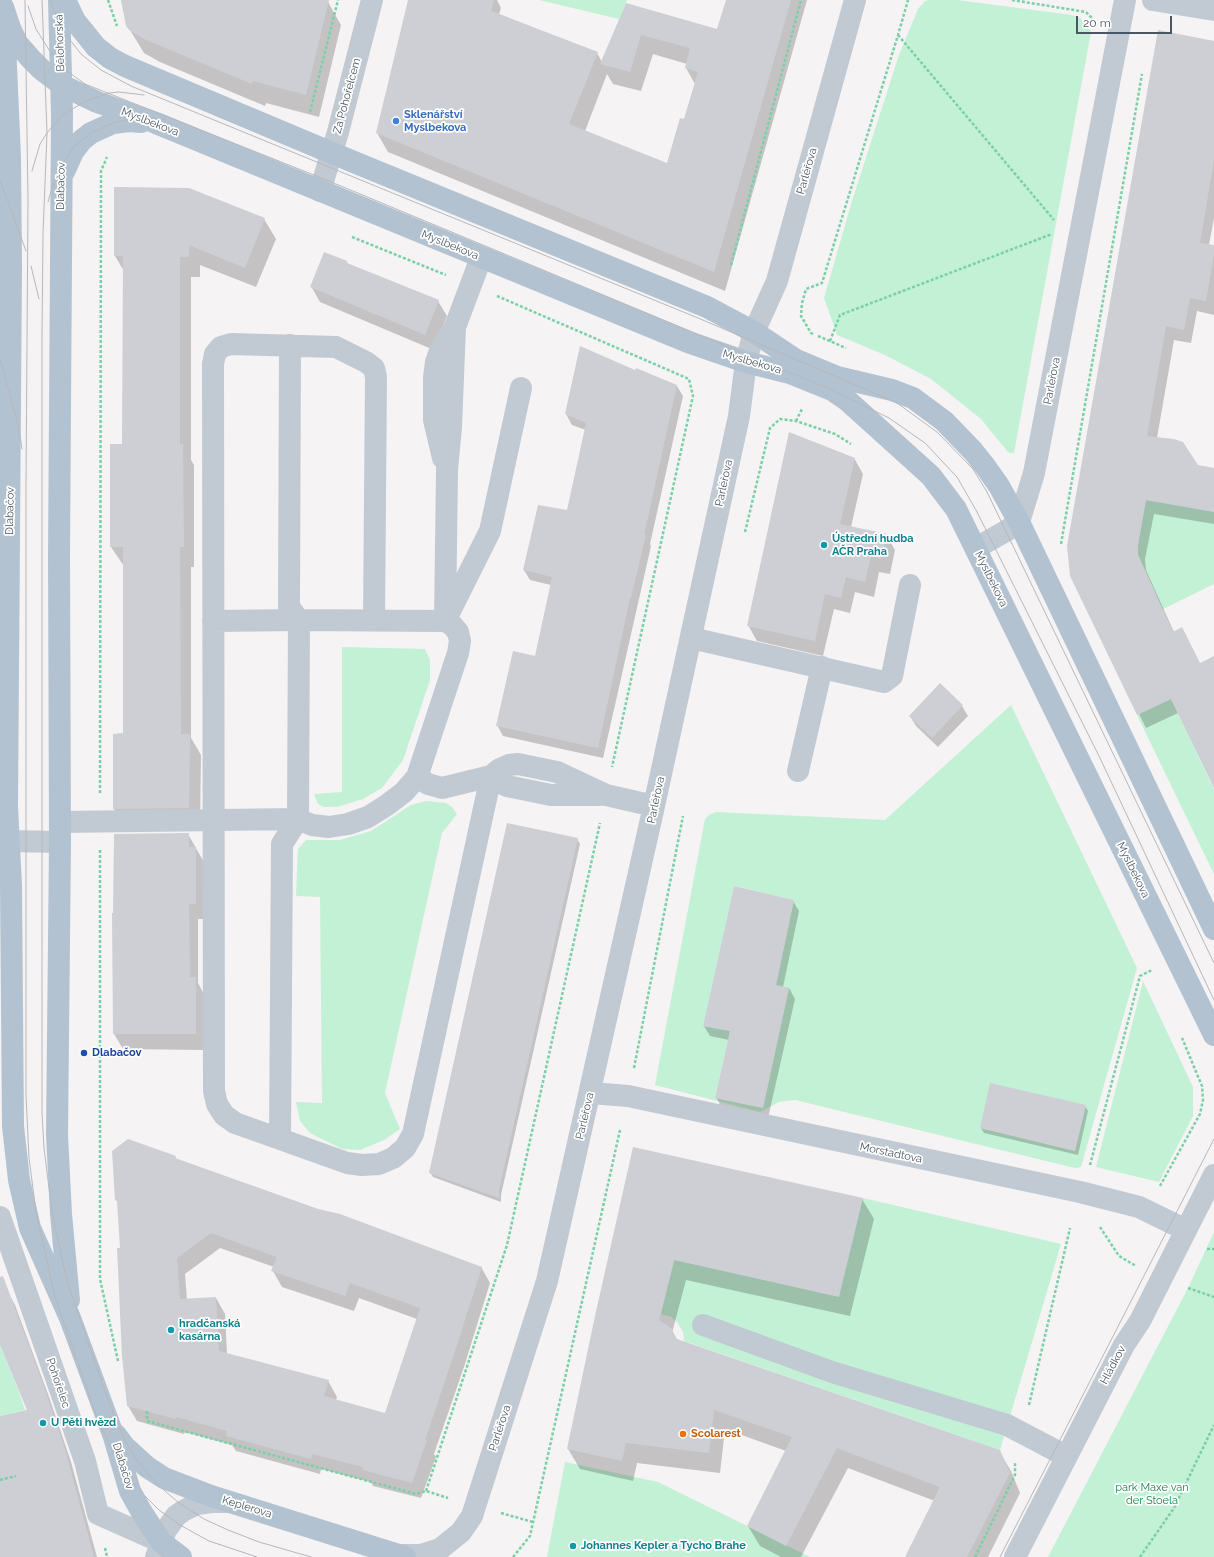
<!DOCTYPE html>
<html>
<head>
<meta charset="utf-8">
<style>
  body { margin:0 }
  #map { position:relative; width:1214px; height:1557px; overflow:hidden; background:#f5f3f3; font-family:Raleway,sans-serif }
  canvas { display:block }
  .scale { position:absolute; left:1076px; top:16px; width:96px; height:18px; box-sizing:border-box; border:2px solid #4a5661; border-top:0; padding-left:5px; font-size:12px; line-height:14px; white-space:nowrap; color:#4a5661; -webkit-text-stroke:3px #fff; paint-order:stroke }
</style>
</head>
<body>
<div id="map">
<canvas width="1214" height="1557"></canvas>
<div class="scale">20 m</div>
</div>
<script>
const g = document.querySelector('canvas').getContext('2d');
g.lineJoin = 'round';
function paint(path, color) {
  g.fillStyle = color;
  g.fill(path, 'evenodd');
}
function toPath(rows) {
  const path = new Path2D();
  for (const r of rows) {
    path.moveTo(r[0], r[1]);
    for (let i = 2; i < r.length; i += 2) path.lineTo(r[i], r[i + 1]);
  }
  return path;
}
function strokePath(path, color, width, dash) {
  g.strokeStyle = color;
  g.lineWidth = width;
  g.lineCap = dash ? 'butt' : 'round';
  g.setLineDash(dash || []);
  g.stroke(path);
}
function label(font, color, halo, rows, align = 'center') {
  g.font = font + ' Raleway,sans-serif';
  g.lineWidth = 3.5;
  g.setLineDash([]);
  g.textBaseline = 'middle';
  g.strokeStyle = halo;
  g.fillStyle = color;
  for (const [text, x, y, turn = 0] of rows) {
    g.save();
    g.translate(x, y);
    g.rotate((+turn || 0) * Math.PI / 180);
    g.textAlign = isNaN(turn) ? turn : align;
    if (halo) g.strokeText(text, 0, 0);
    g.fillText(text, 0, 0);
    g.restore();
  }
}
const green = toPath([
  [539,0,627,0,619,19],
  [928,0,957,0,1072,15,1080,18,1088,25,1091,32,1014,453,1011,453,1008,452,981,419,931,379,885,355,837,335,824,298,852,201,899,55,918,9,924,2],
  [1146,500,1214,512,1214,584,1155,613,1157,596,1138,555,1138,545],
  [342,647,425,649,430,660,430,680,403,760,382,788,363,799,337,807,324,807,318,804,314,794,342,792],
  [1171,699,1214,789,1214,874,1137,715],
  [1011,705,1137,968,1081,1167,1075,1168,795,1100,779,1102,760,1112,655,1085,705,819,709,815,716,812,885,820],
  [734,886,794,900,776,985,789,988,763,1108,715,1098,730,1031,703,1026],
  [1086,1105,1075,1151,980,1128],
  [426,801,446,803,452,807,457,814,442,833,385,1093,400,1129,384,1140,360,1150,342,1149,310,1133,300,1121,296,1102,322,1103,320,897,296,896,298,849,306,840,340,840,371,831,411,805],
  [1143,981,1193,1087,1193,1116,1159,1182,1096,1167],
  [863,1198,1061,1244,1000,1450,684,1341,683,1332,677,1322,671,1317,661,1314,677,1250],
  [1214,1232,1214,1557,1048,1557,1188,1288],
  [0,1345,18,1389,25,1410,0,1416],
  [565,1462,658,1482,810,1557,547,1557]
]);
const shadow = toPath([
  [123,0,318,0,328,2,341,25,319,117,266,103,265,106,160,62,144,53,127,25],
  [409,0,497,0,501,8,499,14,597,53,602,62,626,4,718,30,727,0,807,0,725,291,388,152,377,133],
  [653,54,687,64,686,68,695,84,684,120,667,165,585,131,607,74,613,84,641,91],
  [1214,41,1214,218,1209,245,1214,246,1214,315,1197,311,1191,343,1174,340,1157,438,1198,466,1214,469,1214,524,1154,514,1145,559,1146,570,1174,632,1182,629,1200,664,1214,657,1214,787,1178,713,1146,728,1071,576],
  [264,219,276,239,256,287,200,265,200,277,191,277,191,460,194,465,194,567,191,567,191,738,201,755,200,828,126,828,114,809,124,734,124,566,111,547,123,445,124,271,115,256],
  [347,262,348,264,438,301,447,316,434,350,320,302,311,286],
  [636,371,677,386,683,396,650,544,651,546,603,758,503,736,497,725,536,657,551,585,530,580,524,570,567,512,586,430,572,425,566,414],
  [854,458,863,474,851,527,886,534,895,550,890,574,879,572,874,597,855,592,850,613,834,609,823,656,757,641,748,625],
  [962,706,968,716,938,747,916,726,910,716],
  [188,834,205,864,205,919,198,919,198,983,204,994,204,1050,123,1049,114,1034],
  [577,839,580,844,501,1195,501,1202,433,1177,430,1172],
  [793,901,799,911,783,987,789,988,795,999,768,1118,722,1108,716,1097,729,1040,710,1036,704,1026],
  [1085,1106,1088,1111,1078,1155,984,1133,981,1128],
  [634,1148,862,1199,874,1219,850,1316,686,1280,672,1333,677,1340,999,1451,1011,1471,1020,1493,988,1557,906,1557,935,1501,848,1468,801,1557,781,1557,760,1546,748,1526,786,1451,725,1429,720,1473,637,1463,633,1481,580,1469,568,1449],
  [175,1157,176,1159,481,1267,490,1283,464,1367,434,1454,436,1457,421,1498,373,1486,371,1482,321,1469,320,1474,236,1451,232,1445,185,1432,184,1434,137,1421,128,1406,119,1205,116,1200],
  [220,1248,274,1267,273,1271,282,1287,354,1311,359,1298,417,1319,385,1414,336,1400,337,1397,328,1381,227,1354,225,1314,216,1298,187,1300,185,1274],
  [0,1276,6,1292,8,1292,15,1305,48,1394,71,1462,97,1557,0,1557,0,1417,28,1410,0,1342]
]);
const building = toPath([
  [121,0,329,0,306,95,253,81,252,84,146,40,129,30,126,26],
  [408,0,494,0,491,11,598,52,569,124,667,163,680,118,684,119,698,72,685,68,690,48,641,35,630,72,600,64,626,3,717,29,726,0,791,0,714,272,376,133],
  [1158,30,1214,41,1214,160,1200,243,1214,245,1214,254,1206,301,1190,298,1184,330,1166,326,1147,436,1174,439,1183,442,1198,465,1214,468,1214,512,1146,500,1138,545,1138,555,1173,632,1182,627,1200,663,1214,656,1214,788,1171,699,1137,715,1070,576,1067,546],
  [114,187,189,188,265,218,245,268,189,245,189,257,180,257,180,444,183,444,184,547,180,547,181,734,190,734,189,808,113,809,113,734,123,733,123,547,110,547,110,444,122,444,123,256,114,256],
  [324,252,347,261,347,263,439,300,425,335,310,287],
  [580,346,635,370,636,368,677,385,644,535,646,535,631,598,630,598,598,748,496,726,513,651,535,656,552,577,523,570,538,505,567,510,586,423,565,414],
  [789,432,855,458,840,524,887,534,881,559,871,556,865,582,846,577,841,598,825,594,815,641,747,626],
  [940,683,963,705,932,738,909,716],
  [507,823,578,838,499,1190,499,1198,429,1173],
  [189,833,189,847,196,847,196,904,189,904,190,977,196,977,196,1034,113,1034,112,913,113,913,114,834],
  [734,886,794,900,776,985,789,988,763,1108,715,1098,730,1031,703,1026],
  [990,1083,1086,1105,1075,1151,980,1128],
  [128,1139,176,1156,175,1158,318,1209,340,1214,482,1267,455,1351,425,1440,427,1440,412,1483,363,1470,363,1467,312,1454,311,1459,226,1436,227,1431,176,1417,176,1419,127,1406,122,1356,117,1248,120,1248,117,1201,115,1200,112,1151],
  [211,1233,277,1257,271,1271,345,1296,350,1283,420,1308,385,1413,324,1396,329,1380,219,1351,216,1297,180,1299,177,1258],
  [633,1147,863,1198,839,1297,674,1260,659,1320,671,1328,677,1339,1000,1450,1010,1473,967,1557,905,1557,940,1487,837,1448,786,1546,747,1526,792,1437,714,1410,709,1453,626,1443,622,1461,567,1449,595,1316],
  [3,1276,42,1381,65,1449,94,1557,0,1557,0,1416,27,1410,0,1345,0,1277]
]);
const path = toPath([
  [108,0,117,26],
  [1012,0,1086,12,1092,18],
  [898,35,1054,220],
  [310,112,338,0],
  [352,237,446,275],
  [731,265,801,0],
  [497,296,689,379,693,396,612,767],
  [813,334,811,333,801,316,802,303,806,289,822,283,898,35,908,0],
  [818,336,846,348],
  [830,341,840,315,1052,234],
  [796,421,802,409],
  [745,532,770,428,780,419,796,421,835,434,851,444],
  [1061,544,1142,74],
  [100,793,101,171,107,157],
  [100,850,100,1279,118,1361],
  [634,1068,683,816],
  [1090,1165,1140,976,1152,970],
  [1160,1186,1200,1114,1203,1100,1202,1086,1182,1038],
  [1100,1227,1119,1256,1136,1266],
  [1207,1249,1214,1249],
  [1188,1288,1214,1297],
  [1029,1405,1070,1228],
  [147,1411,147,1421,416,1494,426,1491,448,1498],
  [0,1480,16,1476],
  [426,1491,507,1245,600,823],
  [501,1513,533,1522],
  [105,1548,107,1557],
  [513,1557,530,1536,620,1130],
  [975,1557,1015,1475,1015,1462],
  [1140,1557,1174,1508,1214,1425]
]);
const minor = toPath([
  [1153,0,1214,10],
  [320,191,338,132,372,0],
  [455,327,451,427,447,470,445,621,452,625,458,632,460,641,458,653,417,777,428,784,442,788,491,776,500,769,509,765,518,764,557,772,606,795,654,806],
  [290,345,289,607,299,620,445,621,490,531,521,388],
  [443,458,434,420,434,377,436,362,440,351,455,327,481,258],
  [976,548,1006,531,1019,522,1034,473,1125,0],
  [213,621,299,620,298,819,312,825,329,827,348,824,368,817,387,805,404,792,417,777],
  [691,638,884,682,892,676,910,585],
  [798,771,822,667],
  [491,776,498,782,507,786,551,795,599,795],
  [60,822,298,819,282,844,280,1139,347,1163,362,1165,379,1164,393,1158,405,1148,413,1134,491,776],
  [0,843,9,841,60,842],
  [590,1093,628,1096,1080,1192,1139,1207,1186,1230],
  [280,1139,235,1123,224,1115,217,1104,214,1091,213,364,215,354,221,347,231,344,336,347,366,362,374,368,376,377,374,620],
  [0,1217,85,1461,98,1514,161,1542],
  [703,1325,832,1372,1007,1425,1066,1456],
  [402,1555,421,1555,440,1549,461,1532,472,1516,547,1281,654,806,739,416,746,362,754,332,777,281,855,0],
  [156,1557,166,1530,176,1516,183,1511,197,1504,212,1502,229,1502],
  [1015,1557,1124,1345,1140,1321,1214,1175]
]);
const major = toPath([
  [59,0,62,115,59,555,60,842,57,1135,61,1214,69,1300],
  [65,0,75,21,96,47,110,58,125,66,332,153,707,307,754,332,796,360,837,377,892,390,913,398,944,421,973,451,985,466,999,486,1019,522,1214,929],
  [3,7,10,28,17,43,31,59,42,70,62,85,74,91,97,102,156,123,688,342,746,362,790,373,832,390,848,401,931,476,956,509,1214,1035],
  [4,21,10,157,11,266,7,806,11,885,13,1126,19,1180,30,1228,70,1318,114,1437,130,1491,141,1511,161,1542,181,1557],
  [64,172,73,152,82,140,91,133,113,123,130,121,141,122],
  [116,1435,125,1447,147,1467,164,1478,211,1496,405,1557]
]);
const tram = toPath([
  [25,0,28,200,26,484,26,1095,29,1158,36,1212,55,1297,97,1418,117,1461,137,1488,159,1510,180,1525,209,1541,257,1557],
  [42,0,47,133,43,234,42,335,42,1113,44,1148,52,1212,64,1268,71,1293,107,1397,118,1425,127,1444,136,1459,157,1484,179,1503,204,1519,228,1530,259,1542,311,1557],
  [50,0,63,31,81,54,101,70,131,86,698,318,837,377,897,403,937,432,973,469,987,492,1214,963],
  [28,6,36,29,51,53,67,71,85,84,324,179,832,390,889,418,925,443,957,477,976,510,1099,756,1214,1000],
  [32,171,40,144,47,133,62,115,86,101,109,93,119,92,144,95],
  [0,180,26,251],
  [48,202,52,188,62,164,73,148,91,133,113,123,140,117,166,120],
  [31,266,39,299],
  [0,358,19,429,22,449],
  [1000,1557,1214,1139]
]);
const markers = [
  [396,121,4,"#3f7fe0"],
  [824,545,4,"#0f9aa8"],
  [84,1053,4,"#1a4fb4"],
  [171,1330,4,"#0f9aa8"],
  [43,1423,4,"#0f9aa8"],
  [683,1434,4,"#e8710a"],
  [573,1546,4,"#0f9aa8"]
];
const streetNames = [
  ["Bělohorská",60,43,-92],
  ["Za Pohořelcem",347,96,-75],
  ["Myslbekova",150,122,21],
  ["Parléřova",807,171,-74],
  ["Dlabačov",61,186,-89],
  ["Myslbekova",450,245,22],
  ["Myslbekova",752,362,16],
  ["Parléřova",1052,381,-79],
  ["Parléřova",724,483,-78],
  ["Dlabačov",10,511,-89],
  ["Myslbekova",991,579,64],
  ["Parléřova",656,800,-78],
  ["Myslbekova",1133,870,64],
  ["Parléřova",585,1116,-77],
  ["Morstadtova",891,1153,12],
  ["Hládkov",1113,1365,-62],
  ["Pohořelec",58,1383,71],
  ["Parléřova",500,1428,-72],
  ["Dlabačov",123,1466,73],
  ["Keplerova",247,1507,17]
];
const shopNames = [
  ["Sklenářství",404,115],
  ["Myslbekova",404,128]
];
const cultureNames = [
  ["Ústřední hudba",832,539],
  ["AČR Praha",832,552],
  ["hradčanská",179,1324],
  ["kasárna",179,1337],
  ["U Pěti hvězd",51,1423],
  ["Johannes Kepler a Tycho Brahe",581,1546]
];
const transitNames = [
  ["Dlabačov",92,1053]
];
const foodNames = [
  ["Scolarest",691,1434]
];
const parkNames = [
  ["park Maxe van",1152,1488],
  ["der Stoela",1152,1501]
];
paint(green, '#c3f1d5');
paint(shadow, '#0003');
paint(building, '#cdcfd5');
strokePath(path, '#7ad0a6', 2.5, [3, 2]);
strokePath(minor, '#c1cad2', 22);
strokePath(major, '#b3c2d1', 22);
strokePath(tram, '#b5b8bd', 1);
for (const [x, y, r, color] of markers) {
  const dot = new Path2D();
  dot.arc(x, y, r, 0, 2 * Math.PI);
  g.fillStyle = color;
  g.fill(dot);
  strokePath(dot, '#fff', 1.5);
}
label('11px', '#4a5661', '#fff', streetNames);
label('bold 11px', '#366cbe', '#fff', shopNames, 'left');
label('bold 11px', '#0d838f', '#fff', cultureNames, 'left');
label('bold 11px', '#164399', '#fff', transitNames, 'left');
label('bold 11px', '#c56008', '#fff', foodNames, 'left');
label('11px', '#17864f', '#fff', parkNames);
</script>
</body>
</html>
